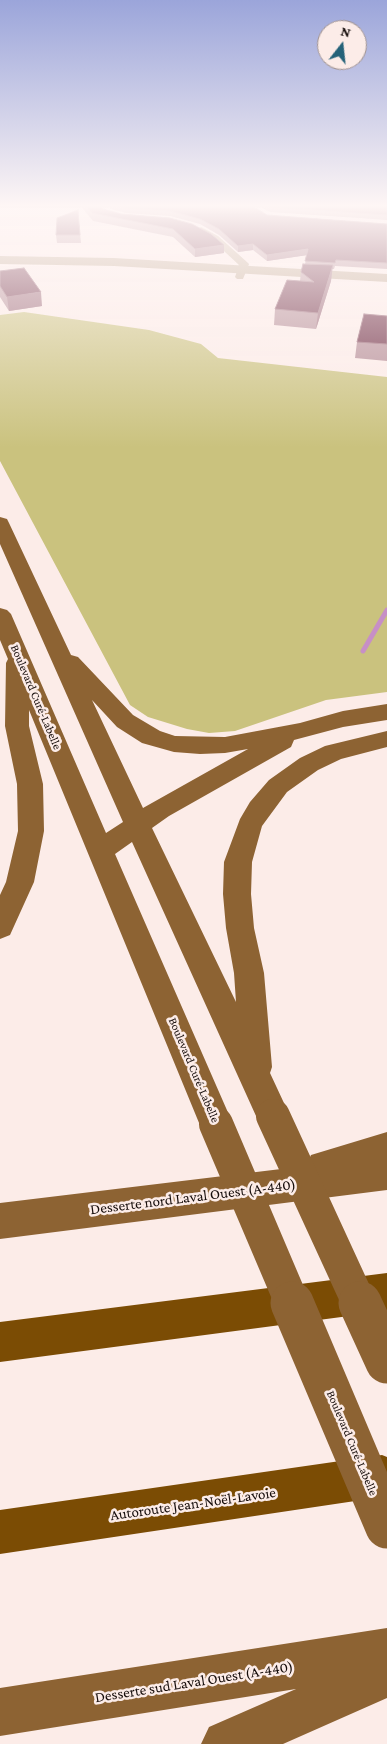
<!DOCTYPE html>
<html>
<head>
<meta charset="utf-8">
<style>
  body { margin:0 }
  #map { position:relative; width:387px; height:1744px; overflow:hidden; background:#fcece8; font-family:"Crimson Pro",serif }
  canvas { display:block }
  .north { position:absolute; left:317px; top:20px; width:50px; height:50px; box-sizing:border-box; background:#fcece8; border:1px solid #a0928f; border-radius:50%; rotate:16deg; font-size:14px; font-weight:700; line-height:20px; text-align:center; color:#150c0a }
  .north::after { content:''; display:block; margin:auto; width:18px; height:22px; background:#256279; clip-path:polygon(50% 0,100% 100%,50% 72%,0 100%) }
</style>
</head>
<body>
<div id="map">
<canvas width="387" height="1744"></canvas>
<div class="north">N</div>
</div>
<script>
const g = document.querySelector('canvas').getContext('2d');
g.lineJoin = 'round';
function paint(path, color) {
  g.fillStyle = color;
  g.fill(path, 'evenodd');
}
function toPath(rows) {
  const path = new Path2D();
  for (const r of rows) {
    path.moveTo(r[0], r[1]);
    for (let i = 2; i < r.length; i += 2) path.lineTo(r[i], r[i + 1]);
  }
  return path;
}
function strokePath(path, color, width, dash) {
  g.strokeStyle = color;
  g.lineWidth = width;
  g.lineCap = dash ? 'butt' : 'round';
  g.setLineDash(dash || []);
  g.stroke(path);
}
function label(font, color, halo, rows, align = 'center') {
  g.font = font + ' "Crimson Pro",serif';
  g.lineWidth = 5;
  g.setLineDash([]);
  g.textBaseline = 'middle';
  g.strokeStyle = halo;
  g.fillStyle = color;
  for (const [text, x, y, turn = 0] of rows) {
    g.save();
    g.translate(x, y);
    g.rotate((+turn || 0) * Math.PI / 180);
    g.textAlign = isNaN(turn) ? turn : align;
    if (halo) g.strokeText(text, 0, 0);
    g.fillText(text, 0, 0);
    g.restore();
  }
}
const green = toPath([
  [24,312,149,330,201,344,218,358,387,377,387,692,326,700,235,731,209,733,187,729,148,717,130,705,0,461,0,315]
]);
const stream = toPath([
  [363,651,387,610]
]);
const minor = toPath([
  [201,227,218,236,247,262,249,264,243,279,237,279,235,277,239,265,212,240,198,232,197,230,201,227]
]);
const tertiary = toPath([
  [0,256,114,258,387,274,387,282,114,266,0,264,0,256]
]);
const primary = toPath([
  [0,517,7,519,9,523,71,655,78,657,133,715,160,731,175,736,225,737,300,723,343,711,387,704,387,720,343,727,294,740,291,747,169,816,152,828,236,1002,234,973,226,928,223,894,224,862,240,819,250,802,269,780,300,758,325,746,387,731,387,747,341,759,318,770,287,792,262,826,252,862,251,894,254,928,264,973,272,1067,270,1073,290,1116,285,1127,273,1132,261,1127,132,842,115,854,233,1124,228,1135,216,1140,204,1135,29,710,29,726,43,784,44,831,34,882,10,935,0,939,0,895,6,882,18,831,17,784,5,726,6,663,8,659,0,640,0,608,7,610,11,614,106,833,123,822,0,544,0,517],
  [92,700,117,727,142,743,174,752,200,754,225,753,248,749,143,808,92,700],
  [387,1132,387,1190,0,1239,0,1203,306,1166,311,1155,387,1132],
  [387,1628,387,1698,283,1744,201,1744,209,1727,296,1689,0,1736,0,1688,387,1628]
]);
const motorway = toPath([
  [387,1273,387,1311,0,1362,0,1322,387,1273],
  [382,1455,387,1457,387,1495,382,1497,0,1554,0,1510,382,1455]
]);
const primaryBridgeFar1 = toPath([
  [273,1116,360,1305],
  [216,1124,293,1305]
]);
const primaryBridge = toPath([
  [292,1303,387,1527],
  [360,1303,387,1362]
]);
const wall = toPath([
  [79,204,98,204,103,209,121,214,170,218,224,253,195,257,173,237,93,221],
  [104,204,185,204,209,206,206,204,249,204,267,215,387,224,387,269,335,266,334,269,332,269,331,281,316,329,274,325,275,309,300,281,301,272,305,264,307,255,267,261,253,250,238,252,219,235,200,224,170,216,126,213,112,209],
  [256,204,387,204,387,220,270,212],
  [78,210,81,243,57,243,56,235],
  [0,271,42,306,9,311,0,297],
  [387,316,387,361,355,358,357,342]
]);
const shadedWall = toPath([
  [253,244,253,250,238,252,238,246],
  [224,245,224,253,195,257,195,249],
  [308,249,308,255,267,261,267,255],
  [333,265,331,281,316,329,318,313],
  [41,292,42,306,9,311,7,297]
]);
const building = toPath([
  [85,204,98,204,103,209,121,214,170,218,192,224,211,234,224,245,195,249,173,229,92,213,85,204],
  [112,204,185,204,217,206,213,204,249,204,267,215,387,224,387,263,336,260,335,263,305,261,308,249,267,255,253,244,238,246,219,229,200,219,170,211,126,208,112,204],
  [265,204,387,204,387,215,270,207,265,204],
  [78,210,80,235,56,235,57,218,78,210],
  [303,264,333,265,318,313,275,309,287,280,314,282,301,272,303,264],
  [24,268,41,292,7,297,0,286,0,271,24,268],
  [364,314,387,316,387,344,357,342,364,314]
]);
const streetNames = [
  ["Boulevard Curé-Labelle",36,697,67],
  ["Boulevard Curé-Labelle",194,1070,67],
  ["Boulevard Curé-Labelle",352,1443,67]
];
const nearStreetnames = [
  ["Desserte nord Laval Ouest (A-440)",193,1197,-7],
  ["Autoroute Jean-Noël-Lavoie",193,1504,-8],
  ["Desserte sud Laval Ouest (A-440)",194,1682,-9]
];
paint(green, '#cac27e');
strokePath(stream, '#c78fc6', 5);
paint(minor, '#bca48b');
paint(tertiary, '#bca48b');
paint(primary, '#8d6333');
paint(motorway, '#7b4c04');
strokePath(primaryBridgeFar1, '#8d6333', 34);
strokePath(primaryBridge, '#8d6333', 43);
paint(wall, '#b28993');
paint(shadedWall, '#956171');
paint(building, '#69263e');
strokePath(building, '#956171', 1);
const sky = g.createLinearGradient(0, 0, 0, 448);
sky.addColorStop(0, '#9ba5da');
sky.addColorStop(0.46, '#fef6f5');
sky.addColorStop(1, '#fef6f500');
g.fillStyle = sky;
g.fillRect(0, 0, 387, 448);
label('12px', '#150c0a', '#fcece8', streetNames);
label('15px', '#150c0a', '#fcece8', nearStreetnames);
</script>
</body>
</html>
